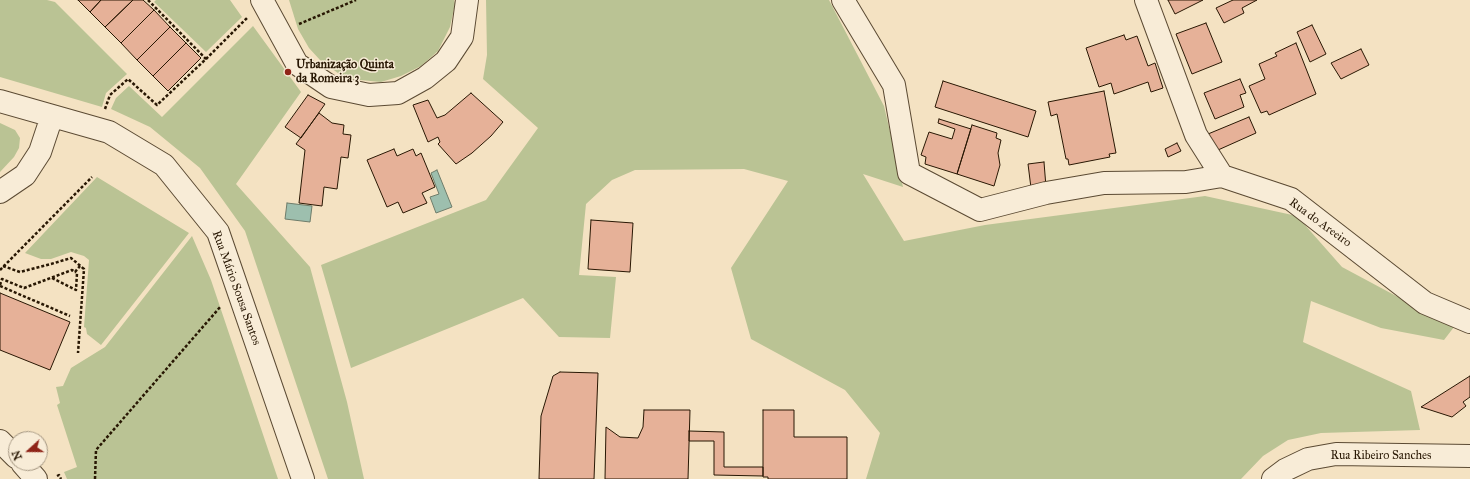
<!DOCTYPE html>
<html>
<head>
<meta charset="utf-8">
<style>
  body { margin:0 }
  #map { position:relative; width:1470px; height:479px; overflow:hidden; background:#f4e2c2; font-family:"IM FELL Great Primer",serif }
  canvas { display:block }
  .north { position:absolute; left:8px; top:431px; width:40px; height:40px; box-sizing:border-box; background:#f8ecd7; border:1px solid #a59782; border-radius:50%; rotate:249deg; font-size:11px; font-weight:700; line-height:16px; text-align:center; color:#281703 }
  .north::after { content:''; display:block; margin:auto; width:14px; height:18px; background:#8f2418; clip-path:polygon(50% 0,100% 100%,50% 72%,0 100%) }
</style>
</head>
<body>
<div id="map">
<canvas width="1470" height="479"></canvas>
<div class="north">N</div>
</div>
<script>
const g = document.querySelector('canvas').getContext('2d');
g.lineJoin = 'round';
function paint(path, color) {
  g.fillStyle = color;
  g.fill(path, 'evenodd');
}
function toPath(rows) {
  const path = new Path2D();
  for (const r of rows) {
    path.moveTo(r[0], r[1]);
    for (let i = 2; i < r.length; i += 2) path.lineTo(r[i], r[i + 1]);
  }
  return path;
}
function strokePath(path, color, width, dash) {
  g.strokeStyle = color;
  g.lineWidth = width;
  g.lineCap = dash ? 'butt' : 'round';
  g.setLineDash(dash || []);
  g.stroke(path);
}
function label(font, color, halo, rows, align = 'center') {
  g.font = font + ' "IM FELL Great Primer",serif';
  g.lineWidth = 3;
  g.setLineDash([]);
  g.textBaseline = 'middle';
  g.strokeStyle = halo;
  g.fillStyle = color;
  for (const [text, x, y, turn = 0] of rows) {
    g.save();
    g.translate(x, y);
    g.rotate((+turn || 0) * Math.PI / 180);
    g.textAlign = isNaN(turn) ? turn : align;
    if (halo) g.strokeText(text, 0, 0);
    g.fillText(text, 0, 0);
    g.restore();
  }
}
const green = toPath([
  [0,0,47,0,55,2,127,74,106,93,102,107,0,77],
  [156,0,230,0,242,17,206,52,154,2],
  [289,0,454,0,455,4,450,27,438,51,421,66,401,76,381,82,360,80,342,76,320,60,309,48,298,29],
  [486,0,829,0,884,106,903,187,863,174,904,241,985,225,1205,196,1297,216,1342,267,1454,327,1444,340,1381,328,1311,301,1303,342,1411,391,1420,430,1321,433,1288,440,1263,456,1241,479,866,479,880,433,845,390,751,339,731,268,788,181,744,169,635,170,612,180,586,204,579,275,616,277,610,338,559,337,523,298,351,368,321,265,486,200,538,128,483,79,487,55],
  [253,26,301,92,236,184,310,267,347,402,364,479,328,479,245,231,200,168,150,127,111,109,116,98,129,86,162,117],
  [0,123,15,130,20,138,19,148,14,157,0,172],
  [97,177,189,233,101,345,87,334,86,328,84,327,89,260,84,256,71,252,51,259,41,259,25,253],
  [192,236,211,280,278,479,67,479,64,472,77,467,57,405,60,403,56,387,63,386,71,368,105,347]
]);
const water = toPath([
  [437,170,452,207,436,213,430,197,439,194,431,173,437,170],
  [287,203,312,206,310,222,285,219,287,203]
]);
const building = toPath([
  [78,0,101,0,90,12,78,0],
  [101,0,133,0,105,27,90,12,101,0],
  [133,0,143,0,154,10,121,43,105,27,133,0],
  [1168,0,1203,0,1175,14,1168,0],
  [1233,0,1257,0,1242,8,1244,13,1224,23,1216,8,1233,0],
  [154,10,170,27,137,60,121,43,154,10],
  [1206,23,1222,62,1192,74,1176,34,1206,23],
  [1312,25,1326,54,1310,62,1297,32,1312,25],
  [170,27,186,43,153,76,137,60,170,27],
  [1124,35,1126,40,1137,36,1148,66,1155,63,1163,88,1151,92,1148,82,1114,94,1111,83,1099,87,1086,48,1124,35],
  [186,43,201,58,168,91,153,76,186,43],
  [1296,43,1316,94,1269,115,1267,111,1261,113,1249,86,1265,79,1259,64,1277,56,1275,53,1296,43],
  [1361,49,1369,65,1341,79,1331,63,1361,49],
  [1240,79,1246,93,1240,95,1244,107,1215,119,1204,93,1240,79],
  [943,81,1036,111,1028,137,935,107,943,81],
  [1104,91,1116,153,1109,154,1110,157,1069,165,1068,159,1066,159,1057,114,1051,116,1048,102,1104,91],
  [471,93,503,122,491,136,472,153,456,164,438,144,440,142,438,137,428,142,413,105,428,100,437,118,445,115,471,93],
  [308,95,325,104,301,138,285,127,308,95],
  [319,113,332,123,344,125,343,134,351,135,348,158,341,157,337,189,324,187,322,206,299,203,305,150,296,144,319,113],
  [1249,117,1256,133,1218,150,1208,134,1249,117],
  [939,119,971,129,957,174,925,164,926,157,921,155,929,132,952,139,955,129,938,123,939,119],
  [972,125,997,133,996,138,1001,140,998,153,1000,165,994,186,957,174,972,125],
  [1177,143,1181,151,1168,157,1165,149,1177,143],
  [394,149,397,156,413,149,416,156,421,153,435,187,422,193,427,203,403,213,398,202,387,207,367,160,394,149],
  [1044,162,1046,187,1031,188,1028,164,1044,162],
  [591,220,633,223,630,272,588,269,591,220],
  [0,293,70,322,50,370,0,350,0,293],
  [560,372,598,373,594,479,539,479,541,416,553,376,560,372],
  [1470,376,1470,397,1463,402,1466,406,1452,417,1421,407,1470,376],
  [644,410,690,410,688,479,605,479,606,427,620,437,638,438,643,427,644,410],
  [763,410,794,410,794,437,847,437,847,479,768,479,768,477,763,477,763,410],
  [689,431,724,432,724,467,763,467,763,476,714,475,714,441,689,441,689,431]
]);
const path = toPath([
  [148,0,206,59],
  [299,24,356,0],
  [105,109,110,95,128,79,157,105,206,59,247,18],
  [3,266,20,272,51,264,71,258,84,269,78,353],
  [0,270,92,177],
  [52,278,76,290,77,273,75,272],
  [0,285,2,279,24,288,72,270,75,272,80,266],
  [0,286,70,316],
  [57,476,59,475,61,479],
  [95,479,96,450,221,306]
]);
const minor = toPath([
  [262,0,297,64,331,87,369,95,398,93,425,78,446,61,462,37,467,0],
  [843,0,894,85,909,173,980,210,1046,193,1104,183,1186,182,1222,176],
  [1146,0,1196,135,1222,176,1291,199,1425,303,1470,322],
  [0,101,109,132,164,165,218,232,303,479],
  [0,192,25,175,40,152,52,116],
  [0,441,16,457],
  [22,463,36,479],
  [1273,479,1285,470,1308,459,1336,454,1470,456]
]);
const markers = [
  [288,72,4,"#8f2418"]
];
const poiNames = [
  ["Urbanização Quinta",296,65],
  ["da Romeira 3",296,79]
];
const streetNames = [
  ["Rua do Areeiro",1320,223,36],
  ["Rua Mário Sousa Santos",236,288,70],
  ["Rua Ribeiro Sanches",1381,456]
];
paint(green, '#bac394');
paint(water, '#9dbfae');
strokePath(water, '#6e7c6a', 1);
paint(building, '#e6b198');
strokePath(building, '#281703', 1);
strokePath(minor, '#5b4a33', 24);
strokePath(path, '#281703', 2.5, [3, 2]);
strokePath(minor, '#f8ecd7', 22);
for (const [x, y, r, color] of markers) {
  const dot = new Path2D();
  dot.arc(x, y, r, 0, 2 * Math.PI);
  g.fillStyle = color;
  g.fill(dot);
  strokePath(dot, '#f8ecd7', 1.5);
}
label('bold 12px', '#281703', '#f8ecd7', poiNames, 'left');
label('12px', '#281703', '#f8ecd7', streetNames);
</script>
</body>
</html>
